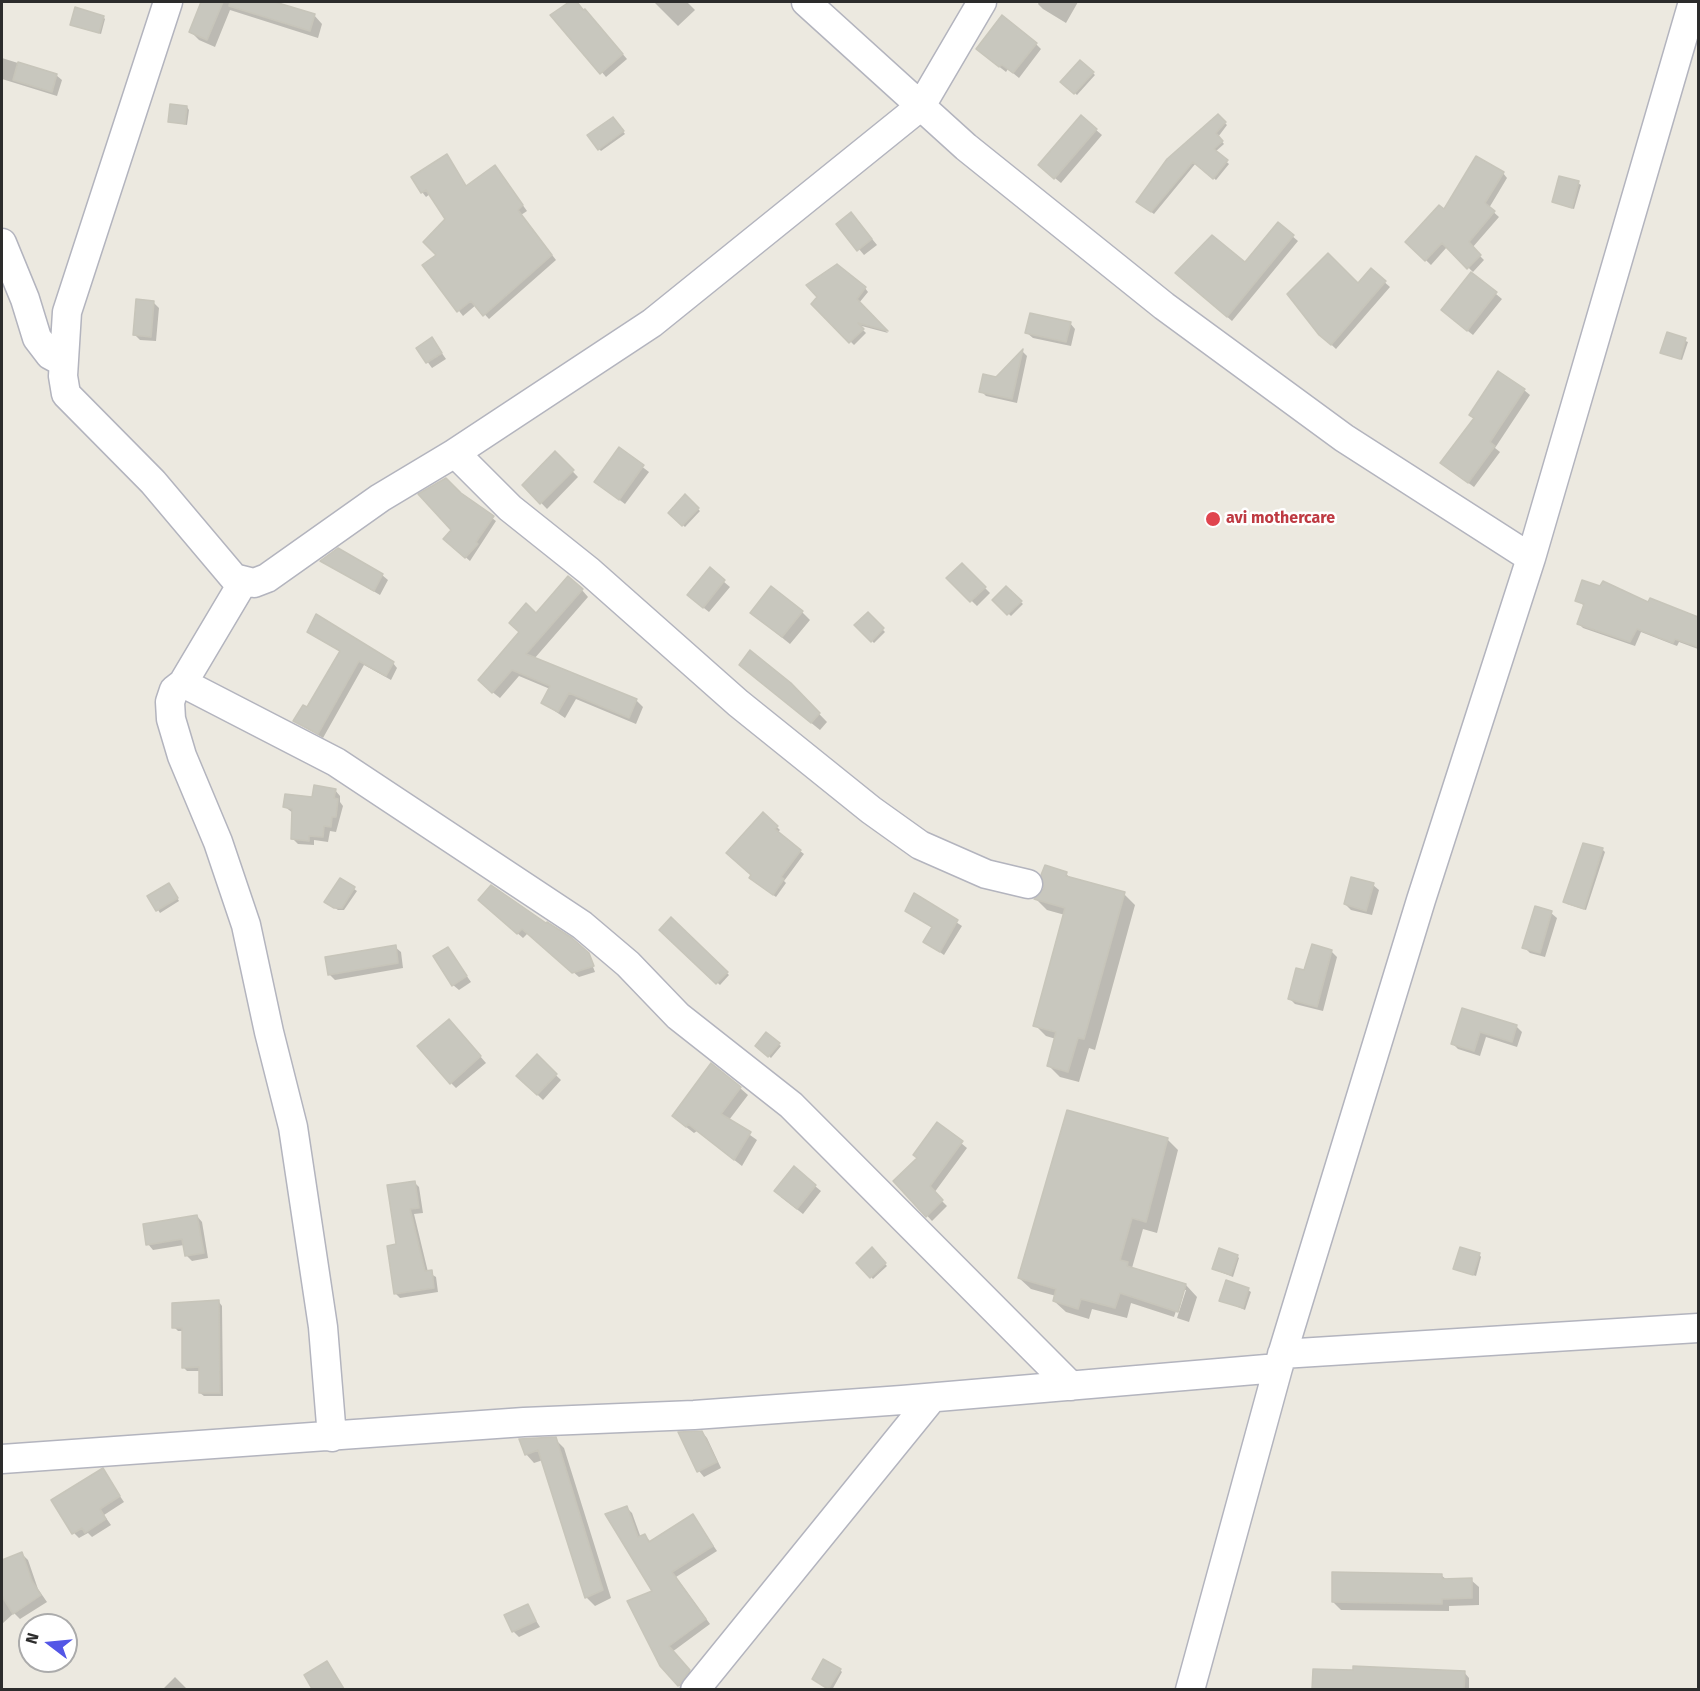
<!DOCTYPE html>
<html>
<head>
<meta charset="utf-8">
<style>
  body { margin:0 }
  #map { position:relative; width:1700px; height:1691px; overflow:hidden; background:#ece9e0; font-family:"Fira Sans",sans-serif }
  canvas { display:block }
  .frame { position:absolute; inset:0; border:3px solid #2c2c2c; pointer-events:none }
  .north { position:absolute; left:18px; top:1613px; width:60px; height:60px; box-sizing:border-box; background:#fff; border:2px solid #ababab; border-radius:50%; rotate:286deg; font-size:16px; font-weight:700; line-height:24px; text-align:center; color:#2c2c2c }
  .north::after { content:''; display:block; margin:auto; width:21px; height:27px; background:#5356e6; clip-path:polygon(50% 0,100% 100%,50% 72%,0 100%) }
</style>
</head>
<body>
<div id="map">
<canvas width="1700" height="1691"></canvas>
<div class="frame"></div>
<div class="north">N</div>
</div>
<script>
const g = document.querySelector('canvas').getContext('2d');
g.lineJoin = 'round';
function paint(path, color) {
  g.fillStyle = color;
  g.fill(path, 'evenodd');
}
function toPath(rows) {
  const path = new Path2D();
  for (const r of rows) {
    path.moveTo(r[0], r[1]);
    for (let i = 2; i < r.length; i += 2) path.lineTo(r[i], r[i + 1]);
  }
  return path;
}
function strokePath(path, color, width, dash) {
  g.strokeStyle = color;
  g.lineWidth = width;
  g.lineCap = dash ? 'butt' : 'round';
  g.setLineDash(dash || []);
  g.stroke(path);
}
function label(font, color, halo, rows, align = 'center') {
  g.font = font + ' "Fira Sans",sans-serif';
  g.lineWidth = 5;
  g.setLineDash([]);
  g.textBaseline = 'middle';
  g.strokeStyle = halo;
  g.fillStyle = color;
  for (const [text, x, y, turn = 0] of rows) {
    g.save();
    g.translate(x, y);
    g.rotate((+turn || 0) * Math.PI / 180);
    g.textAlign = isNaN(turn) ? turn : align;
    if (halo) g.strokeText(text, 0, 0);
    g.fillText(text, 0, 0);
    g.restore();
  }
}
const shadow = toPath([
  [203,2,270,2,314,15,322,24,318,38,230,10,215,47,199,40,191,32],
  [571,2,579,4,627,59,606,77,553,15],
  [654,2,687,2,695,10,678,26],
  [1039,2,1078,2,1066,23,1043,9,1038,4],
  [103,17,105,19,101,34,72,24],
  [1036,44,1041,49,1019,78,1008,69,1006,72,983,54],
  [2,58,56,75,62,80,57,96,2,79],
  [1080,62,1095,75,1077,95,1063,82],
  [187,107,189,110,187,125,169,121],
  [1081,117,1102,135,1061,183,1045,170],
  [1218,117,1227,125,1218,137,1224,144,1215,152,1229,164,1216,180,1196,163,1154,214,1140,204],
  [615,121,625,134,601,151,599,149],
  [446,156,467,187,499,172,527,211,521,215,556,260,489,319,476,305,463,316,424,266,438,255,447,220,430,194,426,197,422,192],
  [1503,173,1507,178,1489,208,1499,217,1472,248,1484,260,1473,272,1447,247,1431,265,1407,242,1444,212],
  [1578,183,1581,185,1574,209,1553,202],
  [856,219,877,245,864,255,838,224],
  [1278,224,1298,241,1232,321,1182,278,1246,264],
  [1371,270,1390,287,1336,349,1320,334],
  [1472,274,1502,299,1473,335,1449,316],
  [865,288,868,292,859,303,888,333,858,325,866,333,854,345,813,304],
  [153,302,159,308,156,341,140,340,134,334],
  [1070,323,1075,329,1071,346,1033,338,1027,333],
  [1668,334,1688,342,1682,360,1662,352],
  [432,339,446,359,432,368,418,349],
  [1023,352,1027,356,1017,403,986,396,981,391],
  [1524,390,1530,395,1495,448,1500,452,1474,487,1448,468],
  [619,449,649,472,625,504,602,487],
  [555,453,578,477,547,509,524,485],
  [461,495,496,521,470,561,448,542],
  [685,496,700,511,685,527,670,513],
  [322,561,382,575,388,580,380,595],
  [962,565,990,593,977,606,948,578],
  [710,570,730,587,709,612,695,601],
  [1006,588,1023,604,1011,616,994,600],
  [582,590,588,597,534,659,636,700,643,707,636,724,576,699,565,718,543,703,550,689,519,676,500,698,486,687,536,615],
  [1577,601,1649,604,1698,621,1698,649,1679,642,1677,646,1641,632,1635,646,1583,628,1579,624,1585,606],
  [802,612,810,620,790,644,760,620],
  [868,614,885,632,874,643,856,625],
  [309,632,393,663,397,668,391,680,364,665,323,738,295,721,308,709,341,652],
  [748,672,790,684,827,722,820,730],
  [335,790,340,796,340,802,343,806,336,832,330,831,328,842,314,840,314,845,298,844,292,838,293,813,285,807],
  [763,814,780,830,777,833,804,854,784,881,786,883,776,897,754,881],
  [1602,849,1605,852,1586,910,1567,904,1565,901],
  [1066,874,1072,879,1124,894,1135,905,1095,1050,1089,1048,1079,1082,1060,1077,1049,1066,1056,1039,1046,1036,1035,1025,1065,915,1047,910,1036,899],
  [341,880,357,891,344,910,338,910,329,904],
  [169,884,179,901,160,913,149,896],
  [1373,885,1379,890,1372,915,1351,910,1345,904],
  [915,895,962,926,944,955,925,942,933,928,906,911],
  [485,905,588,954,595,972,579,977,528,933,523,938],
  [1551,913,1557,918,1545,957,1530,953,1524,947],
  [671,919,729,975,720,985,661,930],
  [395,947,401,952,403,968,335,980,329,974],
  [448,949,471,982,459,990,453,985],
  [1331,951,1337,957,1323,1011,1295,1004,1290,999,1306,972],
  [1463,1010,1516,1026,1522,1032,1517,1047,1486,1037,1480,1056,1458,1049,1452,1043],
  [454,1026,486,1063,456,1088,451,1083],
  [766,1034,781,1046,771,1058,757,1045],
  [537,1057,561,1080,543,1100,518,1076],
  [740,1088,748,1095,729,1120,757,1140,742,1166,697,1131,694,1133,681,1123],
  [938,1124,967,1148,934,1193,947,1206,932,1221,895,1181,919,1159],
  [1167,1139,1178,1150,1157,1233,1143,1229,1132,1268,1186,1285,1197,1297,1189,1322,1177,1318,1186,1290,1183,1290,1174,1317,1131,1303,1127,1318,1092,1309,1089,1319,1066,1312,1054,1301,1056,1296,1031,1289,1019,1278],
  [414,1182,419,1187,423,1213,414,1214,428,1272,436,1277,438,1292,400,1298,396,1294,398,1245],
  [815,1186,821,1191,803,1214,781,1197],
  [197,1216,202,1222,208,1258,192,1261,186,1255,184,1245,153,1250,148,1244],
  [872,1250,887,1266,873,1279,858,1263],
  [1479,1254,1481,1257,1476,1276,1455,1269],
  [1237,1256,1239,1258,1233,1277,1213,1269],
  [1248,1290,1251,1292,1245,1310,1221,1300],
  [219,1302,222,1306,223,1396,204,1396,200,1393,200,1371,187,1371,183,1367,183,1331,178,1331,174,1327],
  [702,1432,707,1438,721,1468,704,1477,699,1471],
  [555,1439,564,1448,611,1598,595,1606,587,1598,543,1460,534,1463,526,1454],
  [102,1470,124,1502,104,1515,111,1525,92,1537,88,1533,79,1538,74,1533],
  [627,1508,632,1513,641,1538,644,1535,651,1542,693,1516,717,1551,676,1577,710,1624,672,1652,694,1676,683,1690,661,1665,655,1591],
  [22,1554,28,1560,38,1589,47,1602,20,1619,14,1613,2,1624,2,1561],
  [1441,1575,1447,1580,1471,1580,1479,1587,1479,1605,1449,1606,1449,1611,1341,1610,1333,1602],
  [527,1606,540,1627,519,1637,513,1631],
  [840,1670,842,1672,832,1690,816,1681],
  [1464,1672,1469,1678,1469,1690,1318,1690,1314,1686],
  [175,1677,188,1690,162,1690]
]);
const building = toPath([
  [201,2,223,2,207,40,189,32,201,2],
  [230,2,275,2,315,14,310,31,229,6,230,2],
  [569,2,577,2,583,10,585,9,623,54,600,74,550,15,569,2],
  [75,7,104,16,99,33,70,25,75,7],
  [1002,15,1037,43,1013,73,1002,65,999,67,976,49,1002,15],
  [1080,60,1094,72,1074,94,1060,82,1080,60],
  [18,62,57,74,52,92,13,80,18,62],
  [170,104,187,106,185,124,168,122,170,104],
  [1218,114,1226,122,1216,133,1223,141,1214,149,1228,160,1213,179,1193,162,1151,212,1136,202,1167,159,1218,114],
  [1081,115,1097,129,1054,179,1038,165,1081,115],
  [613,117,624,131,598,150,587,135,613,117],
  [447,154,466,186,495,165,523,205,518,210,552,255,483,316,471,301,457,312,422,265,436,255,423,242,445,219,426,190,421,193,411,177,447,154],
  [1476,156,1504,172,1485,203,1495,211,1469,242,1481,255,1467,269,1442,243,1425,261,1405,242,1439,205,1444,209,1476,156],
  [1559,176,1579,181,1572,208,1552,202,1559,176],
  [851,212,872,239,857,251,836,224,851,212],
  [1278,222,1294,235,1227,317,1175,273,1212,235,1245,262,1278,222],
  [1328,253,1358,283,1371,268,1386,281,1331,345,1319,335,1287,294,1328,253],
  [837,264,866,287,857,299,888,331,858,323,864,329,849,343,811,304,817,297,806,285,837,264],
  [1471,272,1497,292,1467,331,1441,310,1471,272],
  [136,299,154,301,151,337,133,335,136,299],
  [1030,313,1071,322,1066,342,1025,333,1030,313],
  [1667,332,1686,338,1680,359,1660,353,1667,332],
  [432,337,442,353,426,363,416,348,432,337],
  [1023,349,1012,399,979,392,983,374,996,377,1023,349],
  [1498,371,1525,389,1490,442,1495,446,1468,483,1440,463,1474,418,1469,415,1498,371],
  [619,447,644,465,619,500,594,482,619,447],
  [555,451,574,470,540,504,522,485,555,451],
  [446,478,461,493,494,516,476,542,478,544,465,558,443,539,451,530,418,494,446,478],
  [685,494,699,508,682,526,668,513,685,494],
  [338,548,383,574,374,591,320,561,338,548],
  [962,563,986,587,970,602,946,578,962,563],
  [710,567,725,580,703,608,687,595,710,567],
  [568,576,583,589,526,654,637,699,629,718,569,693,558,712,541,703,550,686,512,670,492,693,478,680,519,632,509,623,526,603,536,613,568,576],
  [1582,580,1600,586,1603,581,1648,602,1650,598,1698,617,1698,647,1675,639,1673,643,1637,629,1630,642,1577,624,1584,604,1575,601,1582,580],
  [771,586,803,611,782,637,750,613,771,586],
  [1006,586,1022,601,1007,615,992,600,1006,586],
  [868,612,884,628,871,642,854,625,868,612],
  [316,614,394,662,386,676,359,661,318,734,293,721,303,705,307,707,340,651,307,632,316,614],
  [750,650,791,683,820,713,811,723,739,665,750,650],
  [314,785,336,789,334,798,338,799,336,817,332,817,331,827,324,826,323,837,309,836,309,841,291,839,292,809,283,807,285,794,312,797,314,785],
  [763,812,778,826,775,829,801,850,781,877,784,879,773,895,749,878,751,875,726,853,763,812],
  [1583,843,1603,848,1584,909,1563,902,1583,843],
  [1045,865,1067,872,1066,876,1125,892,1084,1039,1078,1038,1068,1072,1047,1066,1056,1032,1033,1026,1065,908,1034,899,1044,888,1041,875,1045,865],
  [1351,877,1374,883,1366,911,1344,904,1351,877],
  [340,878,355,887,342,908,334,908,324,902,340,878],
  [169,883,178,898,156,911,147,896,169,883],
  [491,885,546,923,547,922,572,938,589,953,594,966,572,973,522,929,517,934,478,900,491,885],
  [914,893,958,920,940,952,923,942,932,927,905,911,914,893],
  [1535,906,1552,911,1540,953,1522,948,1535,906],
  [671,917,728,972,716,984,659,930,671,917],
  [1312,944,1332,950,1317,1007,1288,999,1296,968,1304,970,1312,944],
  [396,945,398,963,328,975,325,957,396,945],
  [448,947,467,976,452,986,433,956,448,947],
  [1462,1008,1517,1025,1512,1042,1480,1032,1474,1051,1451,1044,1462,1008],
  [449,1019,481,1056,450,1084,417,1046,449,1019],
  [766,1032,780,1043,768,1057,755,1046,766,1032],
  [537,1054,557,1074,537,1095,516,1076,537,1054],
  [711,1063,741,1087,721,1114,751,1132,734,1160,688,1124,686,1127,672,1116,711,1063],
  [1067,1110,1168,1138,1146,1222,1132,1218,1120,1260,1128,1262,1127,1266,1186,1284,1178,1312,1120,1293,1115,1308,1081,1299,1078,1309,1053,1301,1056,1289,1018,1278,1067,1110],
  [937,1122,963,1141,930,1186,943,1200,926,1217,893,1181,917,1158,913,1155,937,1122],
  [794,1166,816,1185,797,1209,774,1191,794,1166],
  [415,1181,419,1208,410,1209,425,1271,432,1270,434,1288,394,1294,387,1246,396,1244,387,1185,415,1181],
  [197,1215,204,1253,185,1256,182,1239,146,1245,143,1224,197,1215],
  [872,1247,886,1263,870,1278,856,1263,872,1247],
  [1460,1247,1480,1253,1473,1275,1453,1269,1460,1247],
  [1219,1248,1238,1255,1231,1275,1212,1269,1219,1248],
  [1226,1280,1249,1288,1243,1308,1219,1301,1226,1280],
  [219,1300,220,1393,199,1393,199,1367,182,1368,182,1328,172,1328,172,1303,219,1300],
  [702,1431,717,1462,697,1472,678,1432,702,1431],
  [556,1437,603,1590,585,1598,538,1450,525,1455,519,1439,556,1437],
  [103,1468,120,1496,100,1509,106,1519,85,1533,82,1528,72,1534,51,1500,103,1468],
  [627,1506,638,1537,645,1534,649,1542,693,1514,713,1546,672,1572,706,1619,669,1646,690,1670,678,1686,660,1666,627,1601,652,1591,605,1514,627,1506],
  [22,1552,32,1581,41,1595,13,1614,2,1596,2,1560,22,1552],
  [1332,1572,1442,1574,1442,1579,1472,1578,1472,1598,1442,1599,1442,1604,1332,1602,1332,1572],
  [528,1604,536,1621,512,1632,504,1615,528,1604],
  [823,1659,841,1669,828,1689,812,1679,823,1659],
  [327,1661,344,1689,312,1689,304,1675,327,1661],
  [1353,1666,1465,1671,1464,1689,1312,1689,1313,1669,1353,1670,1353,1666]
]);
const minor = toPath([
  [168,2,67,312,63,376,66,394,153,482,234,578,254,583,267,578,380,498,455,453,652,323,921,106,982,2],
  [806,2,966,147,1164,306,1344,438,1531,558],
  [2,243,25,299,37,338,50,355,63,362],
  [455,453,510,508,589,571,738,703,871,810,920,845,986,874,1028,884],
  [243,582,183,683,174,690,170,702,171,719,182,756,218,842,246,925,269,1032,293,1127,323,1327,332,1437],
  [183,683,336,762,582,925,628,964,678,1016,791,1105,1071,1386],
  [1282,1354,1698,1328],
  [2,1459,524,1422,694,1415,902,1400,1278,1368],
  [695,1690,932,1398],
  [1190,1690,1278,1368,1421,900,1531,558,1693,2]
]);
const markers = [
  [1213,519,8,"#e0444e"]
];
const healthNames = [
  ["avi mothercare",1226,519]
];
paint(shadow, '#0003');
paint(building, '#c8c7be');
strokePath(building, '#c7c5ba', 1.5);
strokePath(minor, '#b3b4be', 31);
strokePath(minor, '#fff', 28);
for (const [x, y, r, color] of markers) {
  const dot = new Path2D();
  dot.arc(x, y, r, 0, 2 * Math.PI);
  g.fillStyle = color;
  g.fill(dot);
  strokePath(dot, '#fff', 2);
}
label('bold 16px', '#be3a42', '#fff', healthNames, 'left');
</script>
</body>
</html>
